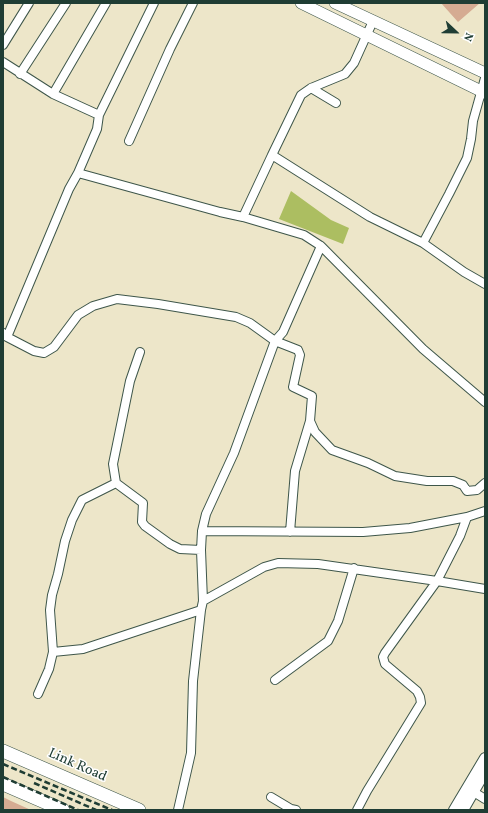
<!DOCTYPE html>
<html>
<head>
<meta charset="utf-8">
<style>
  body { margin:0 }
  #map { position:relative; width:488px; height:813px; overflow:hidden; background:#ede6c9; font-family:Vollkorn,serif }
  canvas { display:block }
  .frame { position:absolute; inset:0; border:4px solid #1f3d34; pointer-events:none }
  .north { position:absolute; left:436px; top:12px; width:40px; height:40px; -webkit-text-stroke:3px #fff; paint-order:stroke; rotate:112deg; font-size:11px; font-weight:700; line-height:16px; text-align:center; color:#1f3d34 }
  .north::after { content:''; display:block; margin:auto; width:14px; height:18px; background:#1f3d34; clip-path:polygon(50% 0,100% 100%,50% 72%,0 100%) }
</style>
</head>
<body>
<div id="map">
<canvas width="488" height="813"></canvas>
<div class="frame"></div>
<div class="north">N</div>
</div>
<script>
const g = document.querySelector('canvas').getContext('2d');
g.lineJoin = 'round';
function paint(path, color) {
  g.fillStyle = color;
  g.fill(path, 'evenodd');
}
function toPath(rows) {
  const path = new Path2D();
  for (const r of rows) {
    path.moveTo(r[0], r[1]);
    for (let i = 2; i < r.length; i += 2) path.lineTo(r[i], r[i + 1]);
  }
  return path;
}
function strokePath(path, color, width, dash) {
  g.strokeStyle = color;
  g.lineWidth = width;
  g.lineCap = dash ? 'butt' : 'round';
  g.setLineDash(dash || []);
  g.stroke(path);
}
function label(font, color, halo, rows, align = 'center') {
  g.font = font + ' Vollkorn,serif';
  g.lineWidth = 3;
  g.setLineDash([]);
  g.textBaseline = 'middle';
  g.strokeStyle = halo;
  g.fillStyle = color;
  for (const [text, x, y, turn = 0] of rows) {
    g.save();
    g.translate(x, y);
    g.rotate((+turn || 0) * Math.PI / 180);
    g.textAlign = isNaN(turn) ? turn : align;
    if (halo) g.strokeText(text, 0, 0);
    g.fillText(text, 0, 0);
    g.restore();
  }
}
const green = toPath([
  [291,191,331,220,349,228,343,244,279,219]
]);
const building = toPath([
  [441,3,480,3,458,22],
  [3,797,11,801,31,810,3,810]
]);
const minor = toPath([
  [373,21,354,63,345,74,311,88,301,95,272,155,370,217,423,243,464,272,485,284],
  [3,45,29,3],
  [3,62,53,94,99,115],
  [20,74,66,3],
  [311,88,336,103],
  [53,94,106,3],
  [129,141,170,49,193,3],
  [78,173,97,129,99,115,154,3],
  [243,217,272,155],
  [423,243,449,194,467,158,471,139,473,121,485,78],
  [321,246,423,349,485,402],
  [3,333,7,337,34,351,44,353,54,347,78,315,93,306,117,299,158,304,236,317,250,323,275,341,298,350,300,355,293,387,312,396,310,421,315,432,332,450,368,463,395,476,427,481,453,481,463,485,467,491,477,490,485,483],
  [7,337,69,189,78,173,220,212,243,217,304,235,321,246,283,332,275,341,234,453,206,514,202,531,201,550,203,601,201,610,193,681,191,753,178,810],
  [140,352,130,381,113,464,116,483,143,503,142,522,145,526,170,544,180,549,201,550],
  [485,511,467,517,460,536,437,581,485,589],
  [202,531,363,532,410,528,467,517],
  [290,532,295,471,310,421],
  [203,601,264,567,278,563,318,564,437,581,385,653,383,657,385,664,417,691,420,697,421,703,367,791,357,810],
  [53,652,83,649,201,610],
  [275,680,328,641,338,621,354,568],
  [38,694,49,669,53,652,50,610,52,595,58,574,65,541,72,520,82,500,116,483],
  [469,789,485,799],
  [271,797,291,809,296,810]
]);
const tertiary = toPath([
  [454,810,485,758],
  [463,810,485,772]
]);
const secondary = toPath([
  [301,3,485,93],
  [335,3,485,73]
]);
const primary = toPath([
  [3,751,139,810],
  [3,784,63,810]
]);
const rail = toPath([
  [3,764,112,810],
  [3,777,78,810],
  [34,783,96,810]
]);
const streetNames = [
  ["Link Road",77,766,24]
];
paint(green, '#acbe61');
paint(building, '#d5ab92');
strokePath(minor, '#3e564a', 10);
strokePath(tertiary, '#3e564a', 12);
strokePath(secondary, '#3e564a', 12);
strokePath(primary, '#3e564a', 14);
strokePath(minor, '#fff', 8);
strokePath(tertiary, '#fff', 10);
strokePath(secondary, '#fff', 11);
strokePath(primary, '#fff', 13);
strokePath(rail, '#1f3d34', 2.5, [6, 3]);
label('14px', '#1f3d34', '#fff', streetNames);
</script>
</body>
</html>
